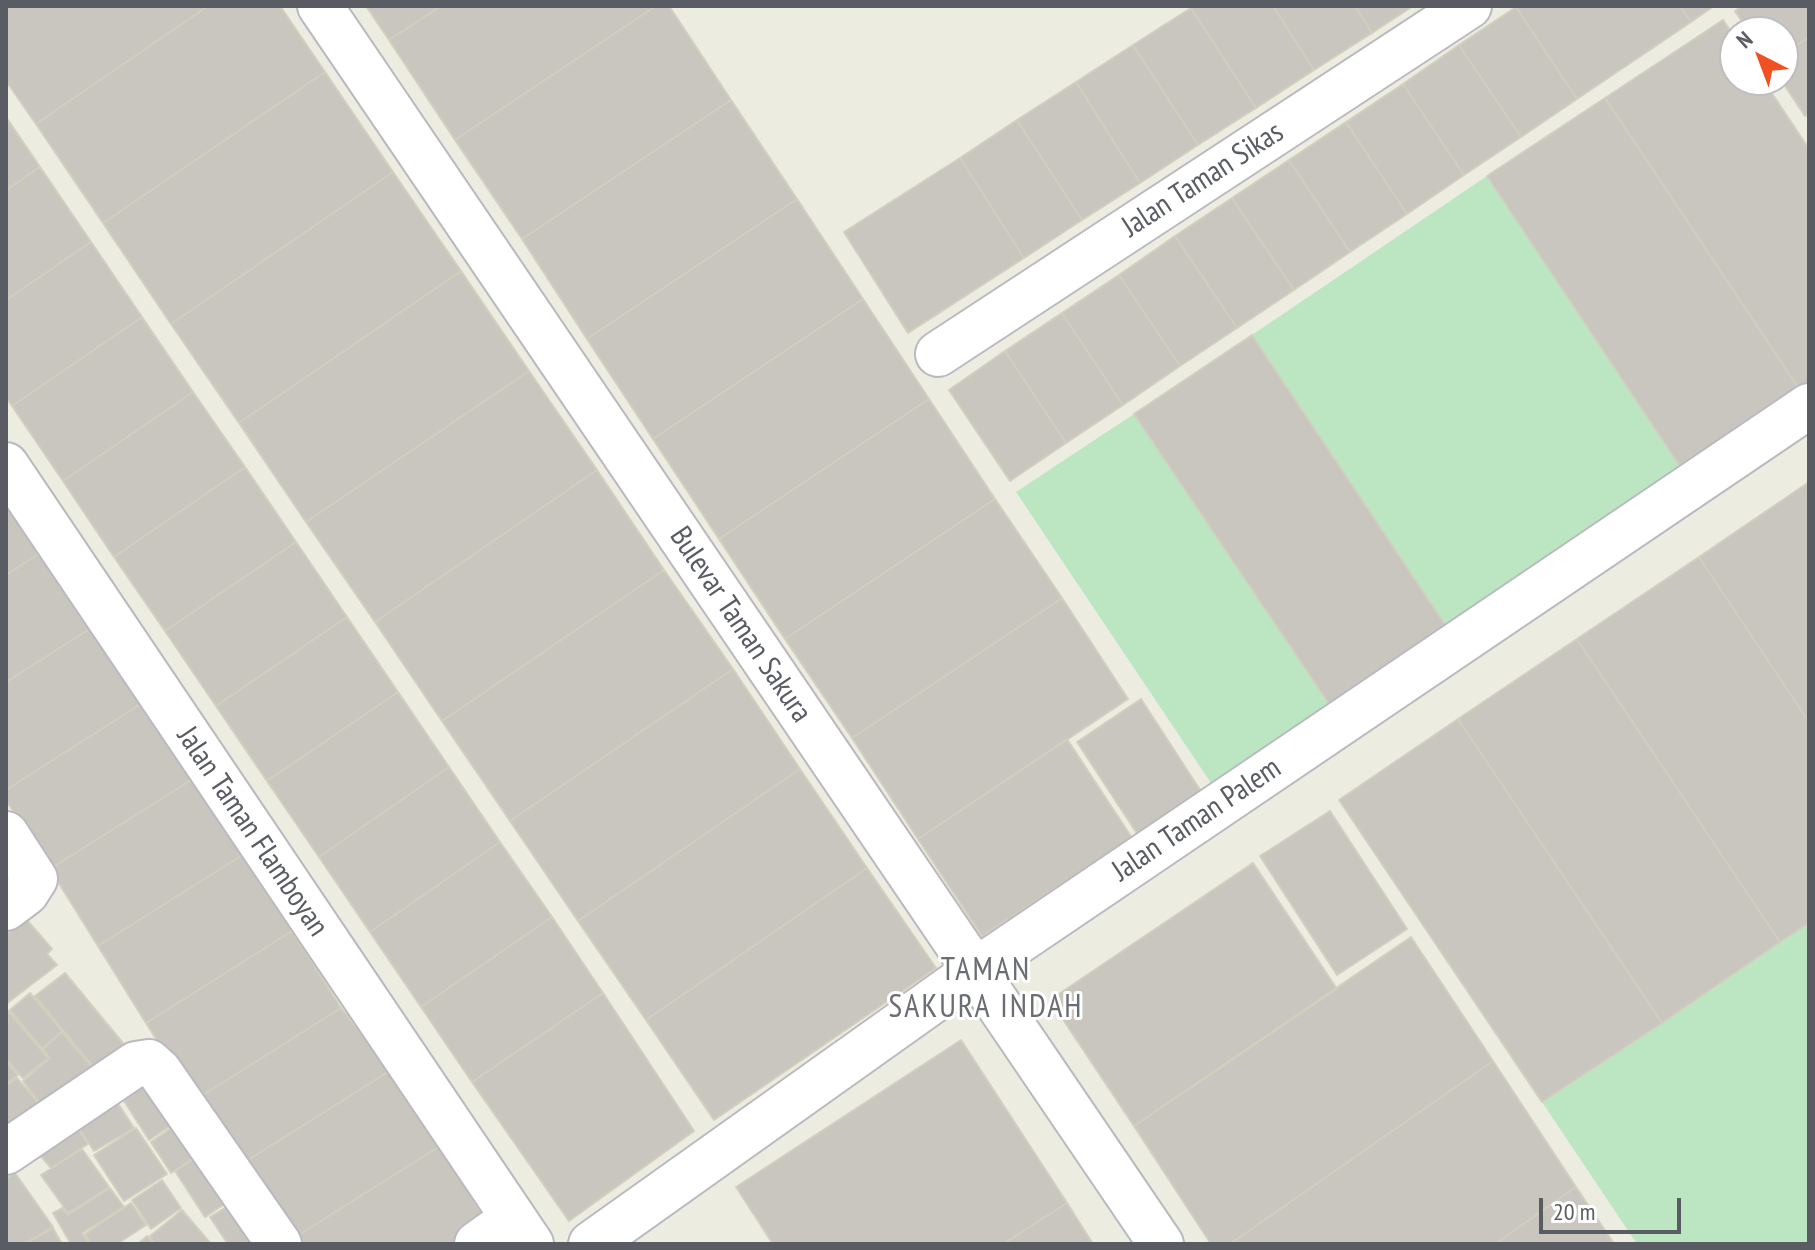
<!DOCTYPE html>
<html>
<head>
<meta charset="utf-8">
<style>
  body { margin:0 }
  #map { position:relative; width:1815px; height:1250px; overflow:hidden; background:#edece0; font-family:"PT Sans Narrow",sans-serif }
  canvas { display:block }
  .frame { position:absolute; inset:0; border:8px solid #595c62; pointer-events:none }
  .north { position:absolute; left:1719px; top:16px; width:80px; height:80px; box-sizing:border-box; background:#fff; border:2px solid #bdbec0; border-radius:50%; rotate:318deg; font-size:22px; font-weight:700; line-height:32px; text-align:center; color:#595c62 }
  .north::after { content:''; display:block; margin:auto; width:28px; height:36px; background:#f15023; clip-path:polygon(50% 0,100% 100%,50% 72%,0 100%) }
  .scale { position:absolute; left:1539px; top:1198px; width:142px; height:36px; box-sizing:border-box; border:4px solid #595c62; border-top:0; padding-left:10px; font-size:24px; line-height:28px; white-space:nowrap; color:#595c62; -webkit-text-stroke:6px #fff; paint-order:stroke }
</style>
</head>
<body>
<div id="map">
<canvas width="1815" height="1250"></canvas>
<div class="frame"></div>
<div class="north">N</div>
<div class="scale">20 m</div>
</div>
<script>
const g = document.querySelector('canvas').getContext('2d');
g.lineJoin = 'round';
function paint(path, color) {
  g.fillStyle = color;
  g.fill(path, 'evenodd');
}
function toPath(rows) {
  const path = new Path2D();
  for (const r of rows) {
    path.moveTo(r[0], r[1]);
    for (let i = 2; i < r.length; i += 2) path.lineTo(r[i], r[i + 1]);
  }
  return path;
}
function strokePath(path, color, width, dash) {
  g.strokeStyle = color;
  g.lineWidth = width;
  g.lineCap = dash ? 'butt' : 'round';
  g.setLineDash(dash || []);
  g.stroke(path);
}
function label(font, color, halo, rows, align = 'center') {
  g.font = font + ' "PT Sans Narrow",sans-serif';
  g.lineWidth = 6;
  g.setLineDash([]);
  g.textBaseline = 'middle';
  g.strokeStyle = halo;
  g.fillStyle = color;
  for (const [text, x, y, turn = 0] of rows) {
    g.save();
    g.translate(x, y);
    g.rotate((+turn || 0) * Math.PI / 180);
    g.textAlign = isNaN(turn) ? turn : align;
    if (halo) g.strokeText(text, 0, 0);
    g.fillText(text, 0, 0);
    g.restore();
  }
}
const green = toPath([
  [1487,176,1685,474,1450,632,1252,335],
  [1134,414,1333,710,1215,789,1016,492],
  [1809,923,1809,1244,1637,1244,1542,1102]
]);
const building = toPath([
  [6,6,208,6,36,124,6,81,6,6],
  [208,6,280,6,325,72,103,223,36,124,208,6],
  [366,6,441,6,389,40,366,6],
  [441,6,656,6,455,140,389,40,441,6],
  [656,6,669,6,731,100,522,239,455,140,656,6],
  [1194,6,1273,6,1314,70,1256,108,1191,8,1194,6],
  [1273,6,1355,6,1372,33,1314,70,1273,6],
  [1355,6,1413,6,1372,33,1355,6],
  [1680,6,1714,6,1691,22,1680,6],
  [1680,6,1691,22,1577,99,1516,7,1680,6],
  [1742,6,1809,6,1809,37,1783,54,1783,32,1749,32,1735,11,1742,6],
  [1516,7,1577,99,1521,137,1459,45,1516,7],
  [1191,8,1256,108,1198,145,1133,45,1191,8],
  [1723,20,1735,38,1735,80,1763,80,1809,149,1809,391,1803,395,1605,98,1723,20],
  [1809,37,1809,113,1805,116,1781,80,1783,54,1809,37],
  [1133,45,1198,145,1140,183,1076,82,1133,45],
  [1459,45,1521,137,1464,175,1403,84,1459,45],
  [325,72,393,172,171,324,103,223,325,72],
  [1076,82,1140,183,1082,220,1017,120,1076,82],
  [1403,84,1464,175,1407,214,1346,122,1403,84],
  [1605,98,1803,395,1685,474,1487,176,1605,98],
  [731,100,797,199,587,339,522,239,731,100],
  [6,117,40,167,6,190,6,117],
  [1017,120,1082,220,1024,258,960,158,1017,120],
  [1346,122,1407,214,1350,252,1289,160,1346,122],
  [960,158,1024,258,908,333,844,232,960,158],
  [1289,160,1350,252,1294,290,1232,198,1289,160],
  [40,167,91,242,6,300,6,190,40,167],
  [393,172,461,271,239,423,171,324,393,172],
  [1232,198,1294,290,1237,328,1175,236,1232,198],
  [797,199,863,299,653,439,587,339,797,199],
  [1175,236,1237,328,1180,366,1119,275,1175,236],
  [91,242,142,317,12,406,6,397,6,300,91,242],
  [461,271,529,371,306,522,239,423,461,271],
  [1119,275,1180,366,1123,405,1062,313,1119,275],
  [863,299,929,399,719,539,653,439,863,299],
  [1062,313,1123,405,1066,443,1005,351,1062,313],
  [142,317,193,392,63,481,12,406,142,317],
  [1252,335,1450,632,1333,710,1134,414,1252,335],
  [1005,351,1066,443,1010,481,949,390,1005,351],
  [529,371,597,470,375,622,306,522,529,371],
  [193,392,245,467,114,557,63,481,193,392],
  [929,399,995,499,785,639,719,539,929,399],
  [245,467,296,542,165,631,114,557,245,467],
  [597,470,664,570,442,721,375,622,597,470],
  [6,474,51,546,6,575,6,474],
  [1809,482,1809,722,1699,557,1809,482],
  [995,499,1062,598,852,738,785,639,995,499],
  [296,542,347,617,216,706,165,631,296,542],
  [51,546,99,623,6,682,6,575,51,546],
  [1699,557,1809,722,1809,923,1780,942,1577,639,1699,557],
  [664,570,733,669,510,821,442,721,664,570],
  [1062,598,1128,699,918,839,852,738,1062,598],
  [347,617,398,692,267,781,216,706,347,617],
  [99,623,147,700,6,790,6,682,99,623],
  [1577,639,1780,942,1662,1023,1458,719,1577,639],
  [733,669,800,769,578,921,510,821,733,669],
  [398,692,449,767,319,857,267,781,398,692],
  [1141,699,1202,793,1138,835,1077,742,1141,699],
  [147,700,196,777,50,869,6,800,6,790,147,700],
  [1458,719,1662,1023,1542,1102,1339,800,1458,719],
  [1067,739,1132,838,982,936,918,839,1067,739],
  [449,767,500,842,370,932,319,857,449,767],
  [800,769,867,868,646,1020,578,921,800,769],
  [196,777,244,854,98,946,50,869,196,777],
  [1330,811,1407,929,1337,975,1260,856,1330,811],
  [500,842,552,917,421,1007,370,932,500,842],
  [244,854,292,931,146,1023,98,946,244,854],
  [1253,863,1337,989,1134,1126,1050,1000,1253,863],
  [867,868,936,968,714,1120,646,1020,867,868],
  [552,917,603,993,472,1082,421,1007,552,917],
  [26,919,52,949,47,954,57,965,6,1004,6,934,26,919],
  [292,931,341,1008,195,1100,146,1023,292,931],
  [1411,937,1493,1061,1230,1244,1211,1244,1134,1126,1411,937],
  [65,973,127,1048,98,1073,35,996,65,973],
  [30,993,62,1031,42,1049,10,1010,30,993],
  [603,993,694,1131,569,1221,472,1082,603,993],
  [341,1008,391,1070,245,1162,195,1100,341,1008],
  [8,1011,48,1058,23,1078,6,1059,8,1011],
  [62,1032,97,1073,48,1113,23,1081,50,1058,43,1049,62,1032],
  [961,1040,1067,1203,1003,1244,773,1244,736,1187,961,1040],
  [6,1061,18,1075,6,1084,6,1061],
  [1493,1061,1576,1187,1495,1244,1230,1244,1493,1061],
  [143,1067,179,1120,149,1140,121,1096,143,1067],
  [391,1070,440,1146,294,1238,245,1162,391,1070],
  [17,1078,43,1108,6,1136,6,1086,17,1078],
  [111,1093,134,1128,94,1151,71,1116,111,1093],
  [71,1117,88,1144,51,1168,30,1143,71,1117],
  [181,1121,202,1152,171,1173,151,1142,181,1121],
  [136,1128,167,1174,124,1201,94,1155,136,1128],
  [440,1146,488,1224,456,1244,297,1244,294,1238,440,1146],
  [82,1149,109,1187,68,1213,41,1175,82,1149],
  [206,1151,235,1197,205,1217,175,1171,206,1151],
  [15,1173,53,1227,24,1244,6,1244,6,1179,15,1173],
  [162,1180,181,1208,151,1229,132,1200,162,1180],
  [1576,1187,1614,1244,1495,1244,1576,1187],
  [110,1188,124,1207,82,1233,89,1244,71,1244,53,1213,62,1208,68,1215,110,1188],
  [238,1200,260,1236,248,1244,228,1244,210,1217,238,1200],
  [131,1203,146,1225,117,1244,91,1244,85,1234,131,1203],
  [1067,1203,1093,1244,1003,1244,1067,1203],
  [182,1210,211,1244,155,1244,149,1237,182,1210],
  [53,1228,62,1244,25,1244,53,1228],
  [147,1236,154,1244,138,1244,147,1236]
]);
const minor = toPath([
  [320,6,1161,1244],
  [938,354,1469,6],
  [6,465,531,1244],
  [6,834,35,879,26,893,6,908],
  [6,1152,136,1064,149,1062,159,1071,279,1244],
  [477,1244,512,1219],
  [591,1244,976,970,1809,406]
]);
const streetNames = [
  ["Jalan Taman Sikas",1203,180,-33],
  ["Bulevar Taman Sakura",740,625,56],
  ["Jalan Taman Palem",1197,820,-34],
  ["Jalan Taman Flamboyan",252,832,56]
];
const neighbourhoodNames = [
  ["TAMAN",986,971],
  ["SAKURA INDAH",986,1008]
];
paint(green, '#bbe6c1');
paint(building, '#c8c6be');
strokePath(building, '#d2cfbf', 2);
strokePath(minor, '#b9bac0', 48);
strokePath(minor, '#fff', 44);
label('30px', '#595c62', '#fff', streetNames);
g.letterSpacing = '2px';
label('32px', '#6a6e74', '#fff', neighbourhoodNames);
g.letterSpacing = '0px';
</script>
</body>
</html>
